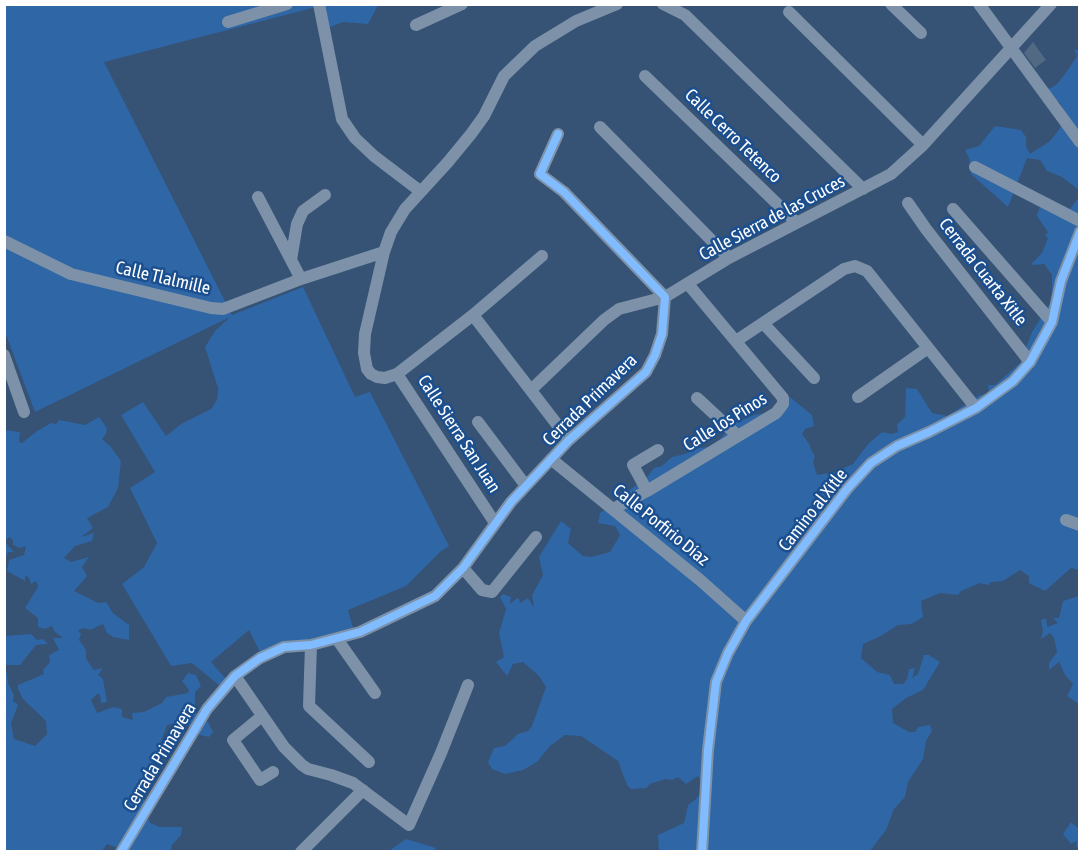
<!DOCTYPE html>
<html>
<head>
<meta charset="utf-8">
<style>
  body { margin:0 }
  #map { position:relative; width:1084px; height:856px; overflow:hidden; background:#365274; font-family:"Asap Condensed",sans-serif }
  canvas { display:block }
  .frame { position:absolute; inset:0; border:6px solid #fff; pointer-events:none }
</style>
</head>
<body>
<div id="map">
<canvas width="1084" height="856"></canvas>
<div class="frame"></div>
</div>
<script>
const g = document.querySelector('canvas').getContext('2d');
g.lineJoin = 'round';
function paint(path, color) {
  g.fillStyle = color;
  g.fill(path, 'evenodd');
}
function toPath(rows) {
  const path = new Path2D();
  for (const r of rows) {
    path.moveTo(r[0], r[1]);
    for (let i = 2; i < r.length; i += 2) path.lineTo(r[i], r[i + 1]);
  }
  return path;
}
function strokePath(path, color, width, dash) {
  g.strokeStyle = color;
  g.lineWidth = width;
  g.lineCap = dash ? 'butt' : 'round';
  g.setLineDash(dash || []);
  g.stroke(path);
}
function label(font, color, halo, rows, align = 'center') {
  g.font = font + ' "Asap Condensed",sans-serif';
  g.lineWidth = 5;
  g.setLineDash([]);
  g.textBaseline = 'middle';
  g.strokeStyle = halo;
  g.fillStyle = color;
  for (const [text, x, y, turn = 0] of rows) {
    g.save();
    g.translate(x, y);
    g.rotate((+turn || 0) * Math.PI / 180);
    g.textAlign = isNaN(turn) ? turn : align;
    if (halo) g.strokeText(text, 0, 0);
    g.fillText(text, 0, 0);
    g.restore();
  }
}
const green = toPath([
  [5,5,378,5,368,24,343,22,326,29,320,6,104,62,232,315,303,287,355,397,370,392,449,546,440,552,406,586,348,610,353,628,260,652,249,630,211,662,226,679,220,686,192,663,171,666,122,584,144,567,157,543,130,488,155,472,121,415,143,402,166,436,181,424,211,409,217,400,218,388,205,347,215,331,230,317,35,412,5,332],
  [1074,49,1079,51,1079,190,1062,177,1047,171,1040,160,1027,158,1008,207,971,174,969,158,965,150,979,146,995,126,1021,130,1026,137,1026,146,1030,154,1050,141,1063,124,1065,114,1060,103,1042,89,1051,88,1057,84,1068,70,1077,56],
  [1079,197,1079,570,1071,568,1045,591,1029,583,1029,576,1020,570,1003,581,991,582,988,585,980,583,961,591,958,595,940,593,921,601,923,617,912,624,898,625,879,637,863,644,861,658,877,672,890,675,894,684,903,684,907,679,909,669,915,668,912,678,918,674,924,655,929,655,940,662,923,690,906,698,892,709,893,723,909,732,915,732,918,727,930,725,932,731,926,741,923,759,908,782,905,797,894,809,886,830,870,851,659,851,658,835,684,823,688,805,696,799,706,787,698,776,686,784,678,777,672,780,665,779,650,784,646,788,631,789,627,785,618,761,581,736,565,735,550,746,537,762,523,770,505,774,492,769,488,762,494,748,505,746,518,734,528,731,532,726,546,687,539,676,523,662,513,664,507,676,496,662,504,657,499,633,506,609,500,597,503,594,511,597,510,604,516,599,519,598,520,603,528,598,534,608,532,595,543,575,539,557,561,521,571,529,568,543,583,556,591,557,610,552,620,535,615,526,598,523,600,513,648,476,654,468,662,466,672,457,685,454,698,448,708,447,719,440,733,424,754,415,776,411,790,397,812,415,814,426,805,429,802,434,810,445,811,450,815,456,813,462,817,475,835,472,853,464,868,444,882,432,891,434,898,432,897,425,905,417,906,388,917,389,932,413,947,416,980,395,989,394,988,385,995,385,1020,363,1032,332,1052,300,1052,275,1044,264,1033,265,1031,264,1042,253,1048,238,1045,236,1048,232,1037,216,1039,209,1045,202,1066,214],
  [99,417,107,428,106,434,102,439,110,446,121,461,118,488,108,507,87,518,93,528,81,537,94,533,92,541,75,546,64,558,71,562,89,557,82,567,87,576,74,591,98,603,106,602,113,613,129,625,129,640,113,637,107,633,103,624,90,630,84,628,78,630,81,634,79,640,86,650,86,659,94,670,103,668,98,675,103,679,107,702,101,703,100,694,97,694,91,700,97,713,113,707,122,709,122,717,133,720,132,713,144,712,162,703,166,697,188,693,189,690,182,681,188,673,196,675,201,686,195,692,195,712,208,722,213,732,209,737,200,735,190,728,187,721,167,725,150,773,150,779,144,797,146,813,150,823,160,827,182,827,181,835,172,845,171,851,126,851,107,844,102,851,5,851,5,674,7,673,8,683,14,695,13,701,18,705,11,723,14,739,35,746,47,734,46,721,23,699,18,689,18,685,44,674,43,670,50,662,49,655,59,650,53,638,63,638,55,632,52,626,45,629,38,627,38,618,25,608,38,587,36,581,31,584,29,578,25,575,25,581,7,571,9,560,24,555,26,546,20,548,13,545,13,540,9,537,5,542,14,552,8,552,5,560,5,430,20,432,19,442,22,443,37,431,51,423,56,424,59,420,85,425],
  [1079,596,1080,596,1079,704,1067,696,1073,684,1065,675,1059,662,1049,670,1049,663,1057,652,1054,638,1050,633,1041,639,1043,631,1041,620,1046,618,1047,627,1058,623,1053,618,1059,618,1063,601],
  [31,634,37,640,43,639,48,644,36,645,20,665,5,665,5,636],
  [1071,822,1079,829,1079,851,1076,845,1077,841,1071,844,1063,834],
  [406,839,436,848,434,851,389,851]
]);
const building = toPath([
  [1033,42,1046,60,1035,68,1024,53]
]);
const minor = toPath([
  [319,4,342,119,355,138,374,156,420,191],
  [663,4,685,15,863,189],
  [891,4,921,33],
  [979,4,1080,142],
  [789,12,923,145],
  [228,22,287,4],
  [416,25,462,4],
  [645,76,796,222],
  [600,127,729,258],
  [975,167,1080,221],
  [258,197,301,279],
  [908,203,926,229,1030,362],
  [953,209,1052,322],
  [4,241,71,274,211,308,223,309,301,279,384,252],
  [291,260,297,224,303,211,325,195],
  [473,315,569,440],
  [763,323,814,378],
  [736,341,844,269,855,266,867,271,976,408],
  [4,355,24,412],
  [397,374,473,315,542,256],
  [532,389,604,320,619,309,665,297,729,258,891,174,923,145,1051,4],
  [858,397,928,348],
  [697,398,738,436],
  [478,422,526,486],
  [551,459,700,580,746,621],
  [647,491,633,465,658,450],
  [613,509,647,491,776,413,783,404,783,398,688,284],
  [1066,520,1080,525],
  [495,523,397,374,385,378,377,377,371,374,367,369,364,353,365,334,384,252,391,232,405,209,448,162,471,134,484,116,504,76,535,46,576,21,617,4],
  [463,568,482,590,492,592,536,537],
  [337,639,375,693],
  [311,645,309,706,369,762],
  [235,676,284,747,302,765,308,769,331,775,353,783,409,825,441,753,468,685],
  [262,716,233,740,260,780,273,772],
  [121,852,207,709,235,676,260,658,284,647,311,645,360,632,435,596,463,568,511,502,569,440,646,372,655,355,662,334,665,297,564,192,540,174,558,134],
  [301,852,363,790],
  [702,852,708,750,716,682,728,653,746,621,847,489,871,463,897,446,929,432,976,408,1013,381,1030,362,1052,322,1061,281,1080,232]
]);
const cycleway = toPath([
  [121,852,207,709,235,676,260,658,284,647,311,645,360,632,435,596,463,568,511,502,569,440,646,372,655,355,662,334,665,297,564,192,540,174,558,134],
  [702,852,708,750,716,682,728,653,746,621,847,489,871,463,897,446,929,432,976,408,1013,381,1030,362,1052,322,1061,281,1080,232]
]);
const streetNames = [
  ["Calle Cerro Tetenco",733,136,44],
  ["Calle Sierra de las Cruces",772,218,-28],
  ["Cerrada Cuarta Xitle",983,272,52],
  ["Calle Tlalmille",163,278,13],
  ["Cerrada Primavera",590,400,-44],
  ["Calle los Pinos",725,422,-32],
  ["Calle Sierra San Juan",459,434,57],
  ["Camino al Xitle",813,510,-52],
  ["Calle Porfirio Díaz",661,525,39],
  ["Cerrada Primavera",160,757,-59]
];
paint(green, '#2f66a5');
paint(building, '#526984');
strokePath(minor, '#7d92a8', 12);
strokePath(cycleway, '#80bcff', 8);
label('18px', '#fff', '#1b4f8f', streetNames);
</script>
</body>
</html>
